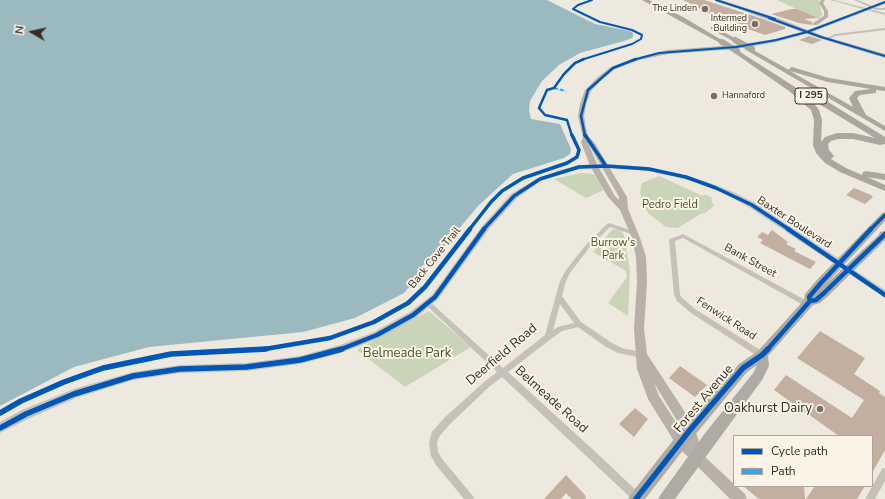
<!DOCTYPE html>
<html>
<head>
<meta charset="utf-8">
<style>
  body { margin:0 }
  #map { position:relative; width:885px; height:499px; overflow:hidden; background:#ede9df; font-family:"Nunito Sans",sans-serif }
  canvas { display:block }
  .legend { position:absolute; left:733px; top:435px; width:140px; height:52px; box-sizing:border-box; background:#fbf4e6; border:1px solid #ada599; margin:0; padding:5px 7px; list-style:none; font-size:12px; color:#372e26 }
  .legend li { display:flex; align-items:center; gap:8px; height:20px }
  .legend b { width:20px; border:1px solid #ada599 }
  .north { position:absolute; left:12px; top:12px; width:40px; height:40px; -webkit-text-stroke:3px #fbf4e6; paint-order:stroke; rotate:279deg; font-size:11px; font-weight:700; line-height:16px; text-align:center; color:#372e26 }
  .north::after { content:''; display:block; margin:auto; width:14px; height:18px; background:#372e26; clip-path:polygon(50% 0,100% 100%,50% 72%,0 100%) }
</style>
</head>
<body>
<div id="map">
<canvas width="885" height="499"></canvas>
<ul class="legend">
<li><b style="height:5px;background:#0057b8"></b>Cycle path</li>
<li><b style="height:5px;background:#3fa3eb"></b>Path</li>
</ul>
<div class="north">N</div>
</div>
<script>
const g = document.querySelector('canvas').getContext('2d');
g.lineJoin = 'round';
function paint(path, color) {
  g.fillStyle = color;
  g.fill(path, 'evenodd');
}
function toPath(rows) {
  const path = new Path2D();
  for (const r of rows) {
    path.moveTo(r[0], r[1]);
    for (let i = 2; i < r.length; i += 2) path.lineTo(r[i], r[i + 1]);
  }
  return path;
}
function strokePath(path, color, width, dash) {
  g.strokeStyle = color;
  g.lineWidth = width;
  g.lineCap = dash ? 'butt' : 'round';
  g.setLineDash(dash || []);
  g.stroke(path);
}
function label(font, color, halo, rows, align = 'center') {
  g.font = font + ' "Nunito Sans",sans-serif';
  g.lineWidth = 4;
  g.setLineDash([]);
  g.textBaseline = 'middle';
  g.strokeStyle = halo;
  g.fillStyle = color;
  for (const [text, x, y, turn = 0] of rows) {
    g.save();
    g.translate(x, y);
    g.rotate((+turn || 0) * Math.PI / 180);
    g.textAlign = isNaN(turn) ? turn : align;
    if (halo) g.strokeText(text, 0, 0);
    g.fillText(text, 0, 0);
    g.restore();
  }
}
const green = toPath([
  [777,0,819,0,822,15,819,19],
  [580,173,594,174,604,190,586,198,554,179],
  [659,176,703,196,705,194,712,198,711,200,714,206,704,214,702,213,678,228,666,227,648,213,642,204,640,192,642,183],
  [617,229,621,231,624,235,630,271,628,316,608,303,627,277,626,271,593,252,612,230],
  [429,311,471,347,405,387,357,350]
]);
const water = toPath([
  [0,0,547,0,595,24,630,31,633,33,633,36,632,38,624,41,580,53,559,65,542,81,530,101,529,110,531,119,560,124,571,149,570,154,564,158,513,174,479,205,404,293,355,318,303,332,149,347,74,367,0,406]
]);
const building = toPath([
  [683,0,704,0,760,18,785,27,785,29,765,35,720,19],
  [792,9,797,9,818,18,804,19,812,22,812,25,799,23,771,14],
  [809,36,819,39,822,40,812,44,799,40],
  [854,188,871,195,873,197,865,204,846,195],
  [772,230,788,242,786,244,796,249,794,251,816,262,810,269,760,243,763,240,757,237,762,232,768,235],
  [820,331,865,358,854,374,880,391,879,393,885,397,885,450,872,473,872,436,839,436,774,390,786,375,852,418,864,400,797,358],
  [680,366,707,385,695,397,669,378],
  [635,408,648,419,634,437,619,424],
  [566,475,585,495,586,499,572,499,566,493,561,499,544,499],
  [743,486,804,486,805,499,759,499],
  [815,486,865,486,857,499,806,499]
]);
const minor = toPath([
  [830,0,834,0,885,13,885,15,830,0],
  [854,0,858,0,877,8,885,8,885,10,876,10,854,0],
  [885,28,885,30,836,36,829,39,827,38,835,34,885,28],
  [609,223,636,232,637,233,634,235,610,227,589,248,570,273,566,281,562,296,581,322,612,343,622,348,645,353,646,355,645,357,642,358,618,353,606,347,578,327,562,331,551,339,508,372,601,457,642,496,644,499,632,499,502,377,489,387,450,424,439,437,437,443,438,452,442,459,473,496,475,499,464,499,436,465,431,456,429,443,431,435,432,432,444,418,483,383,497,372,425,304,426,302,428,301,430,302,503,368,545,335,560,281,566,270,585,246,607,224,609,223],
  [560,304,574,323,558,327,553,330,560,304],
  [683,234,809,302,810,304,809,306,807,307,805,306,683,238,675,241,680,295,681,297,695,309,765,353,766,355,765,357,762,358,759,357,691,313,677,301,674,295,669,240,670,239,683,234],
  [885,468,885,481,875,499,865,499,882,469,885,468]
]);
const tertiary = toPath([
  [606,164,649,167,704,181,731,191,755,203,842,261,843,263,842,265,836,265,749,207,727,195,700,183,649,171,606,168,579,169,564,173,542,180,517,198,489,229,438,299,416,318,380,338,341,353,300,364,246,371,180,373,133,380,76,398,30,418,0,433,0,422,22,410,74,389,133,372,180,365,246,363,300,356,340,345,374,332,410,312,432,295,483,225,511,194,538,178,560,170,579,165,606,164],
  [848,266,885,290,885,298,845,271,844,269,845,267,848,266]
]);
const secondary = toPath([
  [821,0,825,0,823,3,828,11,828,17,817,25,813,25,813,23,824,16,824,11,819,3,821,0],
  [885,1,885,4,809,33,776,42,736,49,668,54,639,60,615,69,602,79,591,91,586,104,584,116,587,133,589,137,594,142,627,197,628,209,640,238,646,257,647,282,644,329,647,354,694,426,703,455,734,484,734,486,736,486,745,494,747,499,730,499,677,446,648,399,637,369,634,329,637,282,636,257,632,238,620,210,608,197,590,166,581,142,583,138,578,116,580,104,585,90,598,77,611,67,635,58,668,50,736,45,776,39,805,31,885,1],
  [588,143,619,197,619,200,615,196,598,166,588,143],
  [654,383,684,432,686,438,659,396,654,383]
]);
const primary = toPath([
  [714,0,721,0,777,18,823,36,885,54,885,58,819,38,714,0]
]);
const trunk = toPath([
  [885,212,885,221,825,285,882,232,885,231,885,240,828,296,820,303,813,305,768,356,769,366,762,380,675,499,658,499,661,494,706,432,754,372,757,365,747,372,695,435,645,499,628,499,631,494,685,425,739,364,758,351,804,300,805,294,816,281,882,213,885,212]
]);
const motorway = toPath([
  [642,0,649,0,683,17,725,42,720,43,642,0],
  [711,27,715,27,738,40,733,41,711,29,711,27],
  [748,47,789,70,790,68,792,67,829,78,885,87,885,91,876,90,876,93,860,95,857,98,866,115,885,126,885,131,746,50,745,49,748,47],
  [790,71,828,82,871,89,855,91,849,98,853,107,790,71],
  [733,50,737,50,795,87,813,102,819,110,822,120,821,142,825,137,837,133,853,133,875,138,801,93,801,89,807,89,885,137,885,144,880,145,853,139,838,139,831,141,828,144,829,150,834,156,831,159,846,168,862,175,863,172,866,171,885,174,885,180,867,177,885,185,885,191,840,172,825,163,816,153,813,145,814,120,811,110,789,91,733,52,733,50],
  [885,231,885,239,880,238,879,235,880,232,885,231]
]);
const motorwayBridge = toPath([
  [735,40,752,49],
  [722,42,737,51]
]);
const quiet = toPath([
  [554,88,566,91]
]);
const cyclewayFar4 = toPath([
  [716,0,775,19],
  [769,18,821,37,885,56],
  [581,60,632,44,641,39,642,35,632,30,600,22,573,9,578,5,592,0],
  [633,60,659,53,736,47,776,40,807,32,885,2]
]);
const cyclewayFar3 = toPath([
  [572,136,567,120,545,115,539,108,547,90,554,88,564,74,575,63,584,59],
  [585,136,581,116,588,90,613,68,636,59]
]);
const cyclewayFar2 = toPath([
  [585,135,606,166],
  [469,230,491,202,502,191,523,178,567,163,577,157,579,150,572,135],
  [483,230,514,196,540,179,579,167,606,166,649,169,686,177,716,188,752,205,790,230],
  [870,230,885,215]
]);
const cyclewayFar1 = toPath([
  [788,229,885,295],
  [810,301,816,300,824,293,885,234],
  [259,350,330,338,374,322,408,303,425,287,470,229],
  [339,350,377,335,413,315,435,297,484,229],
  [767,350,810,301,809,297,820,284,871,229]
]);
const cycleway = toPath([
  [0,413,21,401,64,382,103,368,171,354,266,349],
  [0,428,26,414,74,394,133,376,180,369,246,367,300,360,342,349],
  [636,499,690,430,743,368,762,355,768,349]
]);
const markers = [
  [705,9,4,"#776f67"],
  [755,24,4,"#776f67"],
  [714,96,4,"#776f67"],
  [820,409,4,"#776f67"]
];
const farPoinames = [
  ["The Linden",697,9],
  ["Intermed",747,19],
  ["Building",747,29],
  ["Hannaford",722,96,"left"]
];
const shields = [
  [811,96,32]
];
const shieldNames = [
  ["I 295",811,96]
];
const parkNames = [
  ["Pedro Field",670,205],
  ["Burrow's",613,243],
  ["Park",613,256]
];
const streetNames = [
  ["Baxter Boulevard",794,223,33],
  ["Back Cove Trail",435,258,-51],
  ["Bank Street",750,261,29],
  ["Fenwick Road",726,319,33]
];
const nearParknames = [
  ["Belmeade Park",407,354]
];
const nearStreetnames = [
  ["Deerfield Road",502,355,-40],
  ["Forest Avenue",704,399,-50],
  ["Belmeade Road",551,400,42]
];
const nearPoinames = [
  ["Oakhurst Dairy",812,409]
];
paint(green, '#cad4b8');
paint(water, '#9abac0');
paint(building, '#c2af9f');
paint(minor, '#c6c1b8');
paint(tertiary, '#c6c1b8');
paint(secondary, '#b7b1a8');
paint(primary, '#b5afa7');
paint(trunk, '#b0aba2');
paint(motorway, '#aca79e');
strokePath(motorwayBridge, '#aca79e', 6);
strokePath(quiet, '#3fa3eb', 2, [4, 2]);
strokePath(cyclewayFar4, '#0057b8', 2);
strokePath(cyclewayFar3, '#0057b8', 2.5);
strokePath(cyclewayFar2, '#0057b8', 3.5);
strokePath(cyclewayFar1, '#0057b8', 4.5);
strokePath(cycleway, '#0057b8', 5.5);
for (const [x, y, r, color] of markers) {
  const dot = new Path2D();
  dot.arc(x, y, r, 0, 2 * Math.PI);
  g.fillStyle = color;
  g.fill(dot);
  strokePath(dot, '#fbf4e6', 1.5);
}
label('9px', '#372e26', '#fbf4e6', farPoinames, 'right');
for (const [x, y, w] of shields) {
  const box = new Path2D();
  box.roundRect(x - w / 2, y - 8, w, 16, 3);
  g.fillStyle = '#fbf4e6';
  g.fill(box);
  strokePath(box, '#372e26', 1);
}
label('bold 10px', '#372e26', null, shieldNames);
label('11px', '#3f5728', '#fbf4e6', parkNames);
label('11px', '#372e26', '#fbf4e6', streetNames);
label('13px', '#3f5728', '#fbf4e6', nearParknames);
label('13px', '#372e26', '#fbf4e6', nearStreetnames);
label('13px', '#372e26', '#fbf4e6', nearPoinames, 'right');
</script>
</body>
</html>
